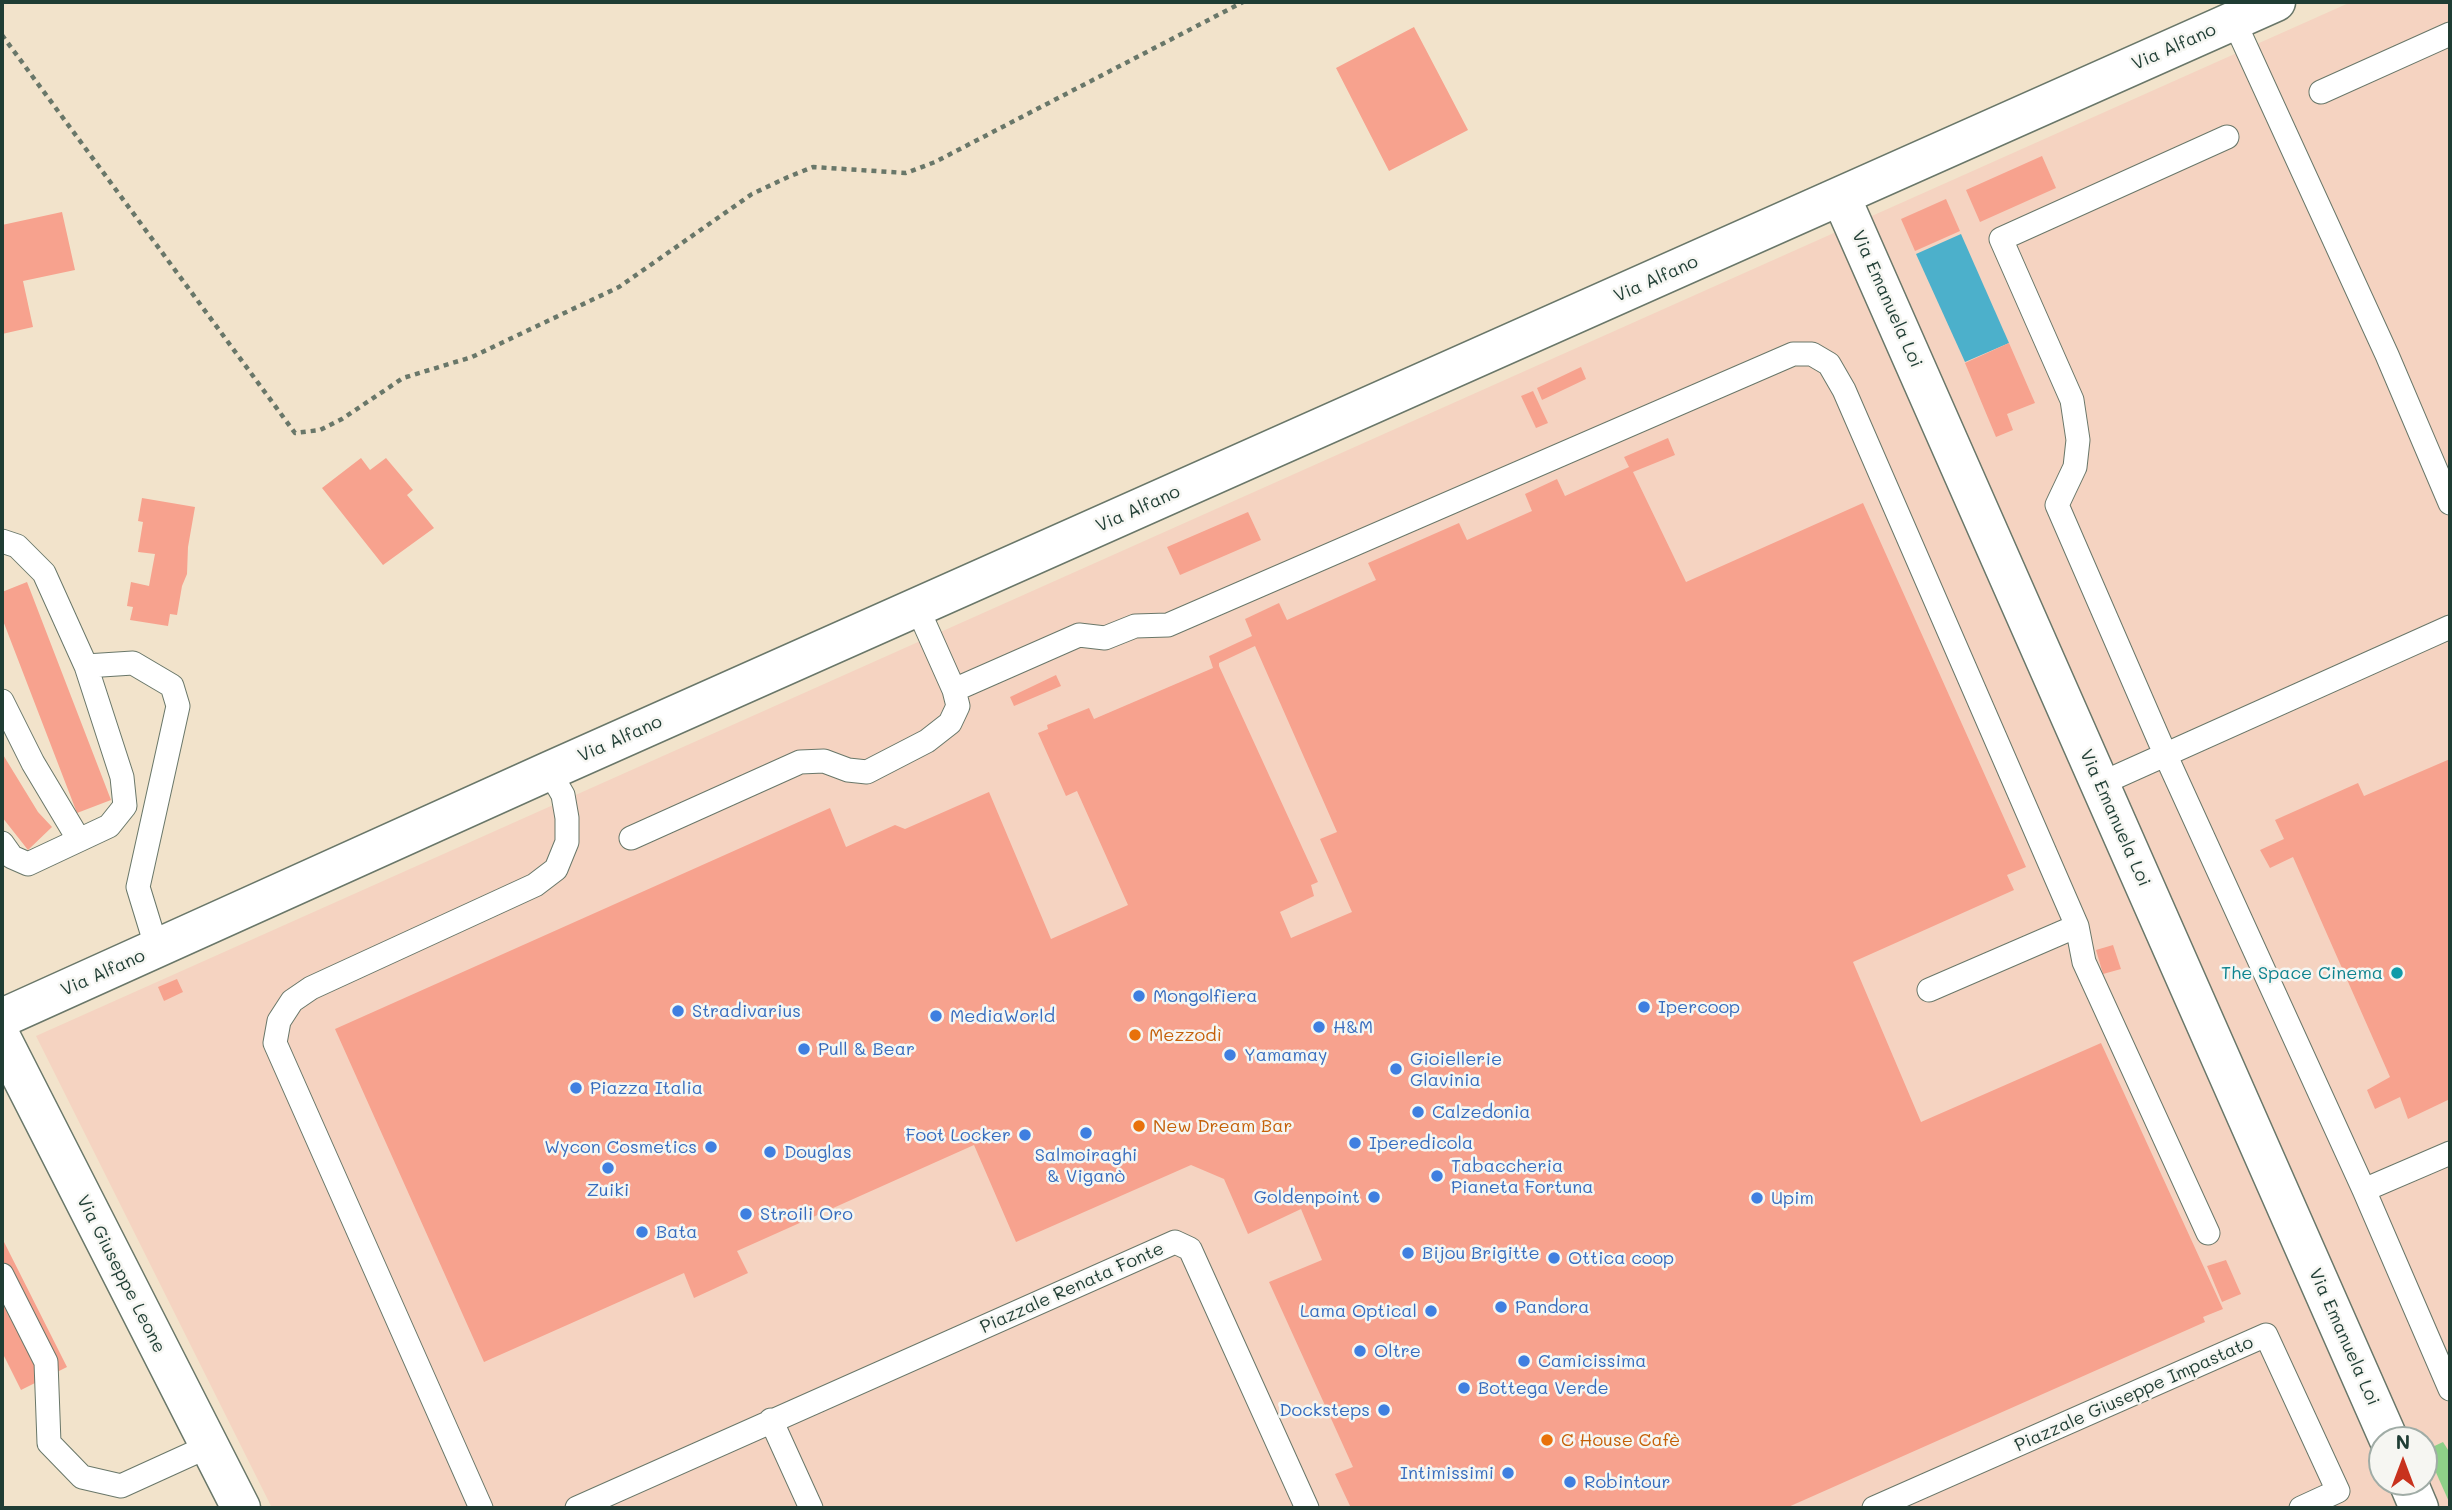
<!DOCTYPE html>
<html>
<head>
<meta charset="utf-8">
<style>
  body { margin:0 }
  #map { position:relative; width:2452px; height:1510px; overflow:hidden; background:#f2e3cb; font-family:Mali,sans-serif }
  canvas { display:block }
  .frame { position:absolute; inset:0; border:4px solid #1f3d34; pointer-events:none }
  .north { position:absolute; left:2368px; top:1426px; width:70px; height:70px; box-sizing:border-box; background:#f6f6f2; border:2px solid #a0aca6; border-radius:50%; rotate:0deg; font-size:19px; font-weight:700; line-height:28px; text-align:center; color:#1f3d34 }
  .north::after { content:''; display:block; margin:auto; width:24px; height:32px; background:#c8321e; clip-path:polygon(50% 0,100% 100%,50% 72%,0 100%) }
</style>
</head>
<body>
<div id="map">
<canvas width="2452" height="1510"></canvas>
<div class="frame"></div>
<div class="north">N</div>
</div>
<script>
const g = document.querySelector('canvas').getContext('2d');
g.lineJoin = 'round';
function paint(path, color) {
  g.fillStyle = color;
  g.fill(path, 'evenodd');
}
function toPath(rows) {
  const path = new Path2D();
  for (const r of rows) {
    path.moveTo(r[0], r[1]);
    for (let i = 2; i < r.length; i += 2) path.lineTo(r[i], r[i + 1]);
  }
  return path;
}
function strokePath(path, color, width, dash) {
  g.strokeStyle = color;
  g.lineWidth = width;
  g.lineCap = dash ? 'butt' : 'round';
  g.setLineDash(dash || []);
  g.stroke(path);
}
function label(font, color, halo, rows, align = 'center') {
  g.font = font + ' Mali,sans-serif';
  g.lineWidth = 5;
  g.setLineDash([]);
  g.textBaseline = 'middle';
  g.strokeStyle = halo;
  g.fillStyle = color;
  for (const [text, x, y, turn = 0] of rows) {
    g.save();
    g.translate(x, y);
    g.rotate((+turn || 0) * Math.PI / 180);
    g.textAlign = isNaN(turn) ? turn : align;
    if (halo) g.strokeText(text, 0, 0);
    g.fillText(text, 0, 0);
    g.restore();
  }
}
const built = toPath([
  [2351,2,2450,2,2450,1508,272,1508,36,1036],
  [2382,1440,2424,1440,2424,1482,2382,1482]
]);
const green = toPath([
  [2443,1442,2450,1453,2450,1504,2426,1450]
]);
const water = toPath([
  [1961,234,2009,343,1965,362,1916,254]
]);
const building = toPath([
  [1414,27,1468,130,1389,171,1336,68],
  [2042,156,2056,188,1980,222,1966,190],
  [1946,199,1960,231,1915,251,1901,219],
  [62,212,75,270,23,281,33,327,2,334,2,225],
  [2009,343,2035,403,2007,414,2013,430,1996,437,1965,363],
  [1581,367,1586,379,1542,400,1537,388],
  [1533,391,1548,423,1536,428,1521,396],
  [1668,438,1675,455,1633,472,1686,582,1863,503,2026,867,2007,875,2014,890,1853,962,1921,1122,2101,1043,2223,1309,2203,1317,2205,1322,1786,1508,1351,1508,1335,1474,1353,1467,1269,1282,1322,1260,1301,1209,1248,1234,1224,1179,1191,1165,1016,1242,974,1145,737,1251,748,1273,694,1298,684,1273,484,1362,335,1029,830,808,846,847,895,825,905,829,989,792,1051,939,1128,905,1077,791,1066,796,1038,733,1048,729,1047,725,1089,708,1094,719,1213,668,1209,656,1252,636,1245,619,1279,603,1287,620,1376,580,1368,563,1459,523,1467,540,1532,511,1525,494,1557,479,1565,496,1629,467,1624,457],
  [1255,646,1337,832,1320,839,1352,912,1291,938,1280,912,1314,896,1311,885,1318,882,1219,666,1219,663],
  [361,458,370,470,386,458,413,490,407,495,434,528,383,565,322,488],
  [142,498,195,507,188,547,187,574,182,586,177,615,170,614,168,626,130,620,133,607,127,606,131,582,149,586,155,554,138,552,143,522,138,521],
  [1248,512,1261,540,1180,575,1167,547],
  [27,582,111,800,77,813,2,618,2,592],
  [1056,675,1061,686,1014,706,1010,697],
  [2,753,38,812,52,827,28,850,2,817],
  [2450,759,2450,1099,2408,1119,2400,1097,2375,1109,2367,1090,2390,1077,2293,857,2270,868,2260,850,2284,839,2275,820,2358,783,2364,796],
  [2113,945,2121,969,2103,974,2096,950],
  [177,979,183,992,164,1001,158,987],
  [2,1238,67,1367,21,1390,2,1352],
  [2226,1260,2241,1294,2222,1302,2207,1266]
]);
const path = toPath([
  [2,35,295,433,320,430,342,419,403,378,472,357,619,287,752,194,788,177,813,167,906,173,935,162,1243,2]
]);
const service = toPath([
  [2234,21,2387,355,2450,503],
  [2321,92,2450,34],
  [2227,137,2001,239,2072,400,2078,440,2075,467,2057,505,2166,756,2364,1190,2450,1389],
  [2,541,17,546,44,573,86,666,122,777,125,806,109,826,28,864,12,857,2,843],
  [86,666,133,663,172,686,178,706,138,887,157,949],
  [954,690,1079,635,1105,638,1135,626,1168,625,1793,354,1812,354,1829,364,1844,390,2077,926,2084,962,2208,1233],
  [2,701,33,763,79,840],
  [2100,784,2450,627],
  [631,838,800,762,824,761,848,770,867,772,927,741,950,723,958,706,954,690,917,607],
  [1929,990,2077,926],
  [2364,1190,2450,1153],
  [2,1275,46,1362,49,1443,82,1477,121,1486,209,1446],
  [771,1420,811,1508],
  [481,1508,275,1043,279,1021,292,1001,311,988,535,885,556,869,567,842,567,818,563,795,549,771],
  [577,1508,1175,1242,1190,1249,1307,1508],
  [1874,1508,2266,1335,2338,1491,2301,1508]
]);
const minor = toPath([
  [1841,197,2389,1440],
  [2,1018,549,771,2276,2],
  [2,1039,241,1508],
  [2408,1482,2419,1508]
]);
const markers = [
  [2397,973,7,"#0f9aa8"],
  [1139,996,7,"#3f7fe0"],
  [1644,1007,7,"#3f7fe0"],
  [678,1011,7,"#3f7fe0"],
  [936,1016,7,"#3f7fe0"],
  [1319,1027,7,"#3f7fe0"],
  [1135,1035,7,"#e8710a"],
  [804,1049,7,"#3f7fe0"],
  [1230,1055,7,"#3f7fe0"],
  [1396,1069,7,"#3f7fe0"],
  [576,1088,7,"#3f7fe0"],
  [1418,1112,7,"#3f7fe0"],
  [1139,1126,7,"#e8710a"],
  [1086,1133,7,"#3f7fe0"],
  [1025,1135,7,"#3f7fe0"],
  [1355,1143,7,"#3f7fe0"],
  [711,1147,7,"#3f7fe0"],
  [770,1152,7,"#3f7fe0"],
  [608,1168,7,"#3f7fe0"],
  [1437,1176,7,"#3f7fe0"],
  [1374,1197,7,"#3f7fe0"],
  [1757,1198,7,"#3f7fe0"],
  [746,1214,7,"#3f7fe0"],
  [642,1232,7,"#3f7fe0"],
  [1408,1253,7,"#3f7fe0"],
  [1554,1258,7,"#3f7fe0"],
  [1501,1307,7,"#3f7fe0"],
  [1431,1311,7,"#3f7fe0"],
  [1360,1351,7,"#3f7fe0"],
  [1524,1361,7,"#3f7fe0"],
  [1464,1388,7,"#3f7fe0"],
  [1384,1410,7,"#3f7fe0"],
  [1547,1440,7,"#e8710a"],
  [1508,1473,7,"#3f7fe0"],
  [1570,1482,7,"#3f7fe0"]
];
const streetNames = [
  ["Via Alfano",2174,47,-24],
  ["Via Alfano",1656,279,-24],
  ["Via Emanuela Loi",1887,299,66],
  ["Via Alfano",1138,509,-24],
  ["Via Alfano",620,739,-24],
  ["Via Emanuela Loi",2115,818,66],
  ["Via Alfano",103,973,-24],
  ["Via Giuseppe Leone",121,1274,63],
  ["Piazzale Renata Fonte",1072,1288,-24],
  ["Via Emanuela Loi",2344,1337,66],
  ["Piazzale Giuseppe Impastato",2134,1394,-24]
];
const cultureNames = [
  ["The Space Cinema",2383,973]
];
const shopNames = [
  ["Mongolfiera",1153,996],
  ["Ipercoop",1658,1007],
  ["Stradivarius",692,1011],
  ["MediaWorld",950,1016],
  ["H&M",1333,1027],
  ["Pull & Bear",818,1049],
  ["Yamamay",1244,1055],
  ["Gioiellerie",1410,1059],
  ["Glavinia",1410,1080],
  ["Piazza Italia",590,1088],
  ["Calzedonia",1432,1112],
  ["Foot Locker",1011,1135,"right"],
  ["Iperedicola",1369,1143],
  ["Wycon Cosmetics",697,1147,"right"],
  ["Douglas",784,1152],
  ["Salmoiraghi",1086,1155,"center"],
  ["& Viganò",1086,1176,"center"],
  ["Tabaccheria",1451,1166],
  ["Pianeta Fortuna",1451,1187],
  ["Zuiki",608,1190,"center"],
  ["Goldenpoint",1360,1197,"right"],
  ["Upim",1771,1198],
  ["Stroili Oro",760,1214],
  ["Bata",656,1232],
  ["Bijou Brigitte",1422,1253],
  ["Ottica coop",1568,1258],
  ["Pandora",1515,1307],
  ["Lama Optical",1417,1311,"right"],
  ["Oltre",1374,1351],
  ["Camicissima",1538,1361],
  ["Bottega Verde",1478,1388],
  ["Docksteps",1370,1410,"right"],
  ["Intimissimi",1494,1473,"right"],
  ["Robintour",1584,1482]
];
const foodNames = [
  ["Mezzodì",1149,1035],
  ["New Dream Bar",1153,1126],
  ["C House Cafè",1561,1440]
];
paint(built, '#f5d3c1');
paint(green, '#8ed088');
paint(water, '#4cb0cb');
paint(building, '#f7a28e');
strokePath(service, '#697769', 25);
strokePath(minor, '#697769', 41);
strokePath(path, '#697769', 4.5, [5, 5]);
strokePath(service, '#fff', 23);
strokePath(minor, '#fff', 38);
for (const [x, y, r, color] of markers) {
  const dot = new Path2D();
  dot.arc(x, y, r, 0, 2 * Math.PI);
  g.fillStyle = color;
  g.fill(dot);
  strokePath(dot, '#f6f6f2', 2.5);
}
label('18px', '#1f3d34', '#f6f6f2', streetNames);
label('18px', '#0d838f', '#f6f6f2', cultureNames, 'right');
label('18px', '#366cbe', '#f6f6f2', shopNames, 'left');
label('18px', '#c56008', '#f6f6f2', foodNames, 'left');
</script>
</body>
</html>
